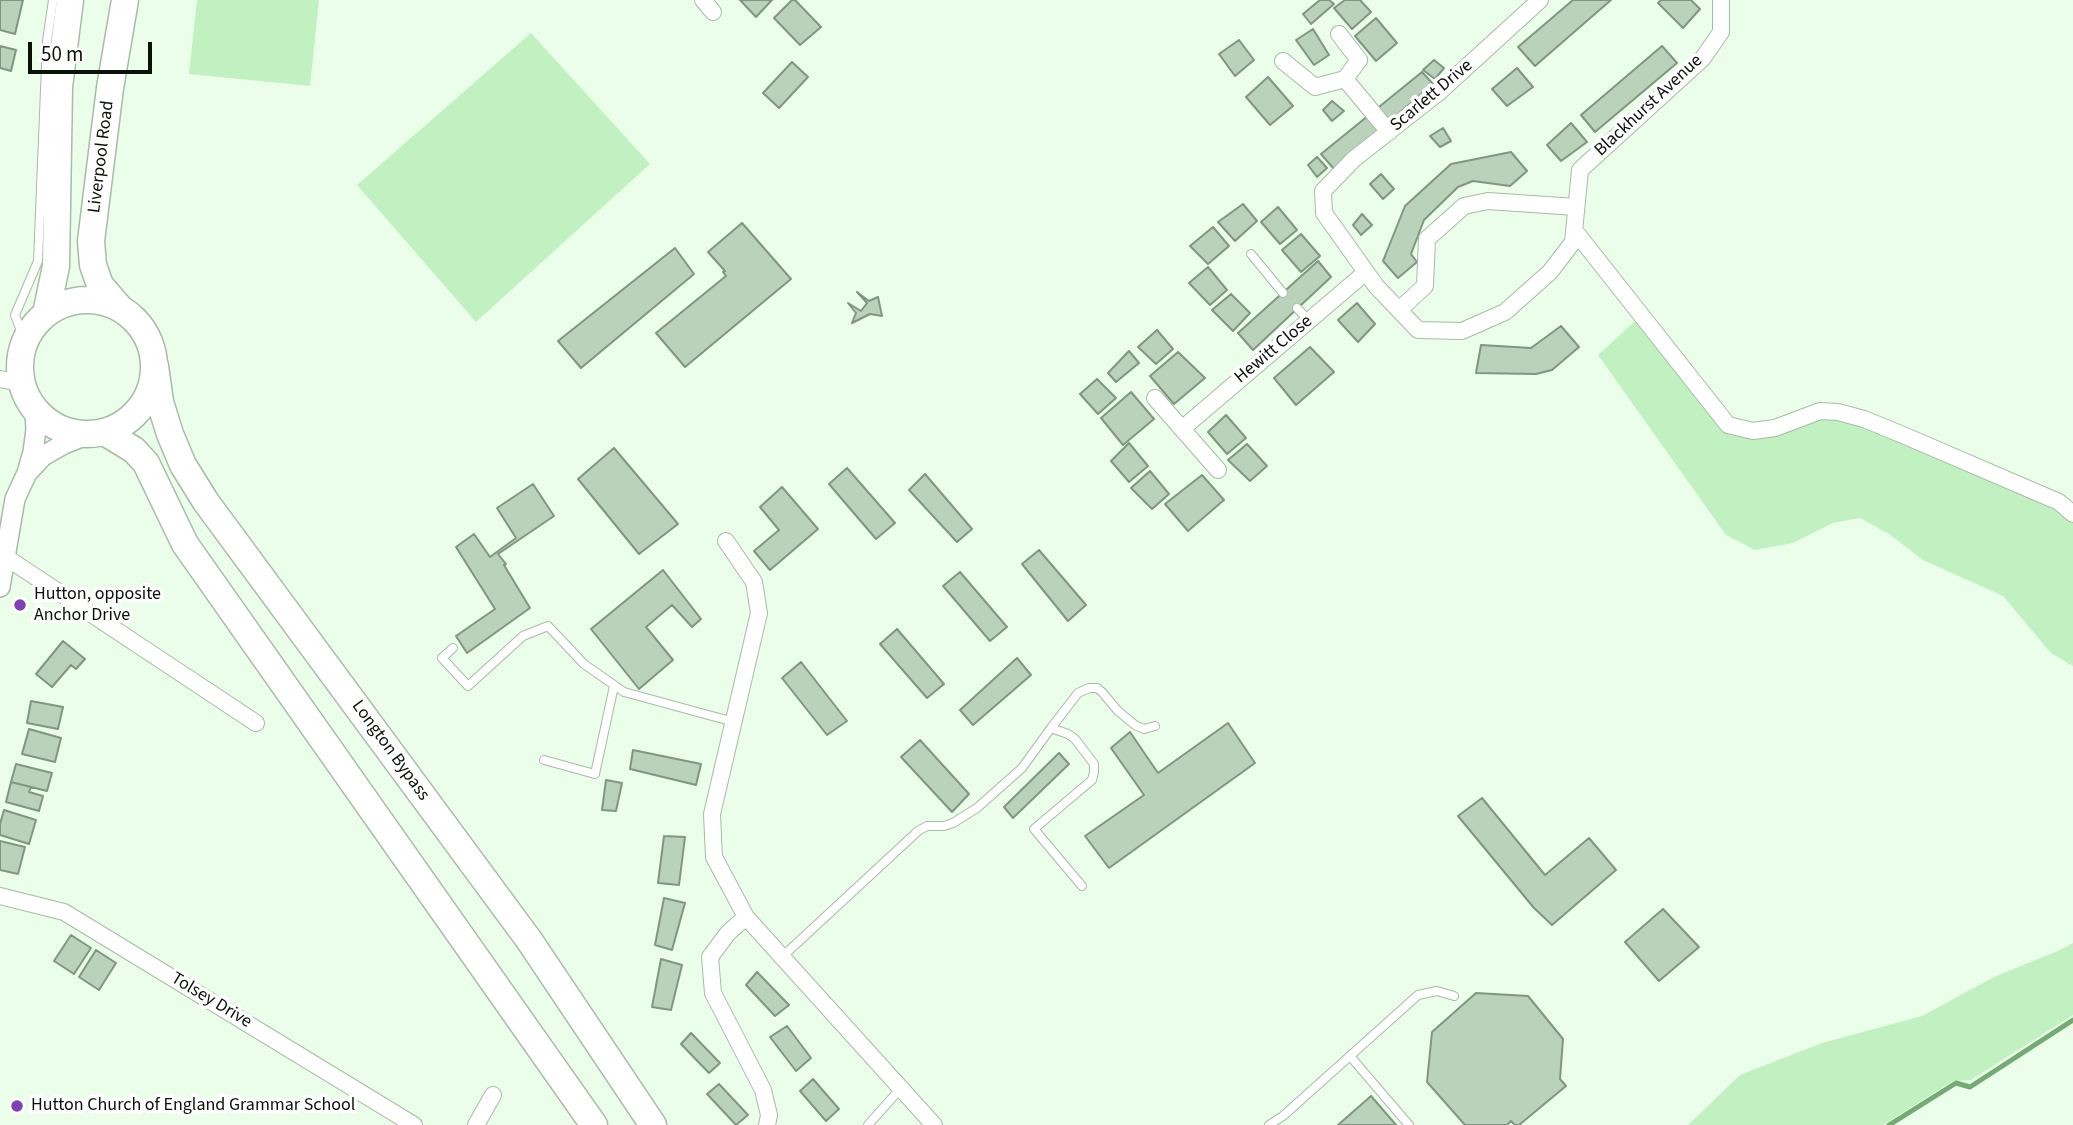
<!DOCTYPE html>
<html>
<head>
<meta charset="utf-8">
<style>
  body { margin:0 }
  #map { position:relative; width:2073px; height:1125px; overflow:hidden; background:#ebfeea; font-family:"Source Sans 3",sans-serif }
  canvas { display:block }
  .scale { position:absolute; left:28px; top:42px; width:124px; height:32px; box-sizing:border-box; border:4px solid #091109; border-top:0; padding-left:9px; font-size:21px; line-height:24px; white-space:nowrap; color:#091109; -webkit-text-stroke:5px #fff; paint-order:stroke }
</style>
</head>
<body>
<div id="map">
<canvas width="2073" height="1125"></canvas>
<div class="scale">50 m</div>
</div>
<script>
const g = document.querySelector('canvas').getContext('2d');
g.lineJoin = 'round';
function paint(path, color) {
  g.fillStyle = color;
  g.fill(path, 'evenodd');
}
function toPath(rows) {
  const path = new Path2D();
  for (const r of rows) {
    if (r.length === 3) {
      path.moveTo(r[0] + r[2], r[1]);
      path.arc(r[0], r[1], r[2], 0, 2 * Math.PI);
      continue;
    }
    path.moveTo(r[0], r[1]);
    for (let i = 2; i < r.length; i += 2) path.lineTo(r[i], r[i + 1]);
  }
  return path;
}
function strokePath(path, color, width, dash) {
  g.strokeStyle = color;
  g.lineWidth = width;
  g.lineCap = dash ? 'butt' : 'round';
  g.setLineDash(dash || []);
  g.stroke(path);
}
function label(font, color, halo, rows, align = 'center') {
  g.font = font + ' "Source Sans 3",sans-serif';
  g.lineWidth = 7;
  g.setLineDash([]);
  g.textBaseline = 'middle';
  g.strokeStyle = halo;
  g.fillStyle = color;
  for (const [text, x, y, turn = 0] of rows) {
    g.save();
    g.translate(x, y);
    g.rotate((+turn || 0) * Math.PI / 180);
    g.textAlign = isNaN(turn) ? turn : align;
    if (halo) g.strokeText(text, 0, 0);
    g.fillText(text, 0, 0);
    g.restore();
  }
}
const green = toPath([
  [197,0,319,0,310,86,189,74],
  [531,33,650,164,476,322,357,185],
  [1635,321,1721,426,1828,416,1857,422,2054,507,2073,522,2073,666,2051,653,2003,596,1923,560,1889,534,1860,518,1833,523,1793,543,1755,550,1726,535,1598,355],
  [2073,943,2073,1015,1971,1080,1953,1081,1883,1125,1688,1125,1740,1075,1822,1043,1922,1016,1994,977,2060,950]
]);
const stream = toPath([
  [1889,1125,1956,1083,1970,1087,2073,1020]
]);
const building = toPath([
  [0,0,23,0,15,34,0,30,0,0],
  [740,0,772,0,756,17,740,0],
  [792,0,795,0,821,27,800,45,774,18,792,0],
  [1320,0,1329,0,1334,4,1311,24,1303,14,1320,0],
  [1345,0,1360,0,1371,12,1352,29,1334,8,1345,0],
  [1573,0,1611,0,1535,66,1518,47,1573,0],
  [1661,0,1691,0,1700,9,1683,28,1658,3,1661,0],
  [1376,18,1397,43,1376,61,1355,36,1376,18],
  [1313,29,1329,55,1314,65,1296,40,1313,29],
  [1239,40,1254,60,1235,76,1219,54,1239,40],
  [0,46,16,50,11,71,0,68,0,46],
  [1662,46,1677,63,1595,132,1581,115,1662,46],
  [1434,60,1444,68,1435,79,1423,70,1434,60],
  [792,62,808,77,779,108,763,93,792,62],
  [1517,68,1533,87,1507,106,1492,89,1517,68],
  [1422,72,1433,84,1334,169,1321,154,1422,72],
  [1268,77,1293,106,1270,125,1246,97,1268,77],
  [1332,101,1344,111,1332,121,1323,110,1332,101],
  [1571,123,1587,142,1561,161,1547,145,1571,123],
  [1443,128,1451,141,1440,147,1430,136,1443,128],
  [1511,152,1527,171,1510,186,1473,181,1458,187,1424,220,1411,254,1417,262,1398,278,1383,261,1405,206,1451,164,1511,152],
  [1317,157,1327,168,1317,177,1308,165,1317,157],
  [1381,174,1394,189,1383,199,1370,184,1381,174],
  [1243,204,1257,221,1235,241,1218,222,1243,204],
  [1278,207,1297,230,1280,244,1261,222,1278,207],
  [1362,214,1372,225,1361,235,1353,225,1362,214],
  [742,223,791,279,685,367,656,333,726,276,723,272,725,271,708,252,742,223],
  [1213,227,1229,246,1208,264,1190,246,1213,227],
  [1301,234,1320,256,1301,272,1282,250,1301,234],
  [675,248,694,274,581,368,558,341,675,248],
  [1318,261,1331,277,1253,350,1238,333,1318,261],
  [1208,267,1227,290,1210,305,1189,283,1208,267],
  [857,292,869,301,878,297,882,316,870,314,852,323,856,313,848,303,861,311,867,303,857,292],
  [1231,294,1250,313,1233,331,1212,310,1231,294],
  [1357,303,1375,324,1358,342,1338,320,1357,303],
  [1561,326,1579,347,1552,370,1536,374,1476,373,1481,345,1531,348,1561,326],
  [1157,330,1173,349,1156,364,1138,347,1157,330],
  [1310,347,1334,372,1296,405,1274,378,1310,347],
  [1129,351,1139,363,1116,382,1108,373,1129,351],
  [1178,352,1205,378,1174,404,1150,376,1178,352],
  [1097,379,1116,398,1098,414,1080,394,1097,379],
  [1131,392,1154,419,1123,445,1101,418,1131,392],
  [1226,415,1246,438,1227,454,1208,432,1226,415],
  [1129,443,1148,466,1129,482,1111,461,1129,443],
  [1247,444,1267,466,1250,481,1228,460,1247,444],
  [614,448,678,524,639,554,578,479,614,448],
  [847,468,895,523,876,539,829,484,847,468],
  [1150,471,1169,494,1152,509,1131,488,1150,471],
  [925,474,972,529,957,542,909,490,925,474],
  [1202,475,1224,500,1188,531,1165,504,1202,475],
  [533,484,554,516,498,554,506,564,504,565,530,608,467,653,456,636,495,609,456,547,474,534,490,557,516,538,497,508,533,484],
  [782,487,818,529,770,570,754,551,779,530,760,507,782,487],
  [1039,550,1086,605,1068,621,1022,564,1039,550],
  [663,570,701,619,692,627,672,605,646,627,673,660,639,689,591,629,663,570],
  [960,572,1007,627,990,641,943,586,960,572],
  [897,629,944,684,927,698,880,644,897,629],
  [63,641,85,659,76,669,71,665,52,687,36,674,63,641],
  [1017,658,1031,675,973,725,960,710,1017,658],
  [801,662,847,721,827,735,782,678,801,662],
  [31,701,63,707,58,729,27,723,31,701],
  [1228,723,1255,763,1109,868,1085,836,1144,795,1111,748,1130,732,1158,773,1228,723],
  [29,729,61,738,55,762,22,754,29,729],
  [920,740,969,794,952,812,901,757,920,740],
  [633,750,701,764,696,785,630,769,633,750],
  [1059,753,1069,764,1013,818,1004,807,1059,753],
  [16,764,52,773,47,791,11,782,16,764],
  [606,780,622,783,616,811,602,810,606,780],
  [11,782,31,787,29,792,43,796,39,811,6,802,11,782],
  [1482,798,1545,875,1589,838,1616,870,1552,925,1534,908,1458,816,1482,798],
  [4,810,36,820,29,844,0,835,0,824,4,810],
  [664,836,685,837,679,885,658,883,664,836],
  [0,841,25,847,18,874,0,870,0,841],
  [664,898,685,903,672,950,655,945,664,898],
  [1663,909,1699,947,1659,981,1625,942,1663,909],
  [71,935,91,948,74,974,54,961,71,935],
  [96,950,116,963,99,990,79,977,96,950],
  [661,959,682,965,671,1010,652,1007,661,959],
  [757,972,789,1005,775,1016,746,985,757,972],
  [1476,993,1528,996,1563,1039,1560,1079,1566,1086,1519,1125,1515,1125,1511,1121,1507,1125,1465,1125,1427,1082,1432,1032,1476,993],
  [787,1026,811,1058,796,1071,770,1037,787,1026],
  [691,1033,720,1063,709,1073,681,1044,691,1033],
  [813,1079,839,1109,826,1121,800,1091,813,1079],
  [719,1084,748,1115,736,1125,707,1094,719,1084],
  [1371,1096,1396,1125,1338,1125,1371,1096]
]);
const service = toPath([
  [1251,254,1283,293],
  [1297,308,1309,321],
  [24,339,15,315,38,261,47,41,53,0],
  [453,648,442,658,468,686,523,636,548,626,584,664,624,692,734,722],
  [1051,728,1078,693,1089,688,1097,688,1102,692,1118,711,1135,725,1144,729,1155,726],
  [544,760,595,774,614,686],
  [782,957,918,831,927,826,944,826,953,823,977,808,1022,768,1051,728,1068,734,1075,739,1094,764,1094,772,1092,780,1034,829,1082,886],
  [1350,1056,1409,1125],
  [868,1125,901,1088],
  [1269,1125,1283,1116,1418,995,1437,991,1454,996]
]);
const minor = toPath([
  [703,0,713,12],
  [1540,0,1438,93,1354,159,1323,191,1324,213,1376,286,1418,330,1462,331,1505,312,1550,272,1573,242,1580,170,1703,58,1721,32,1721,0],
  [1339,34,1359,60,1345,79,1389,132],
  [1283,61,1315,87,1345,79],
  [1574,230,1728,425,1753,431,1775,428,1820,411,1838,412,1864,419,1903,435,2059,502,2073,514],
  [1399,310,1425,286,1427,239,1464,206,1488,201,1576,207],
  [0,379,21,383],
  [1155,398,1218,470],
  [1183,428,1366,272],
  [726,541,754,582,759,613,712,814,714,857,746,917,934,1125],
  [4,556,256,723],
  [0,896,64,912,414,1125],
  [746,917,728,933,710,957,713,993,763,1090,769,1115,767,1125],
  [476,1125,493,1095]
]);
const tertiary = toPath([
  [28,472,43,456,64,444,87,435],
  [0,587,15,499,27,473,33,452,36,430,35,412]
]);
const trunk = toPath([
  [87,367,67],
  [119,307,100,285,93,265,91,241,110,88,125,0],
  [46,314,56,266,59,87,70,0],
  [155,366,160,402,170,434,183,465,206,502,529,940,653,1125],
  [106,433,134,450,146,463,185,544,594,1125]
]);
const markers = [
  [20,605,7,"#7d40b5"],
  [17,1106,7,"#7d40b5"]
];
const streetNames = [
  ["Scarlett Drive",1432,96,-40],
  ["Blackhurst Avenue",1649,106,-43],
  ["Liverpool Road",102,157,-83],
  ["Hewitt Close",1274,350,-40],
  ["Longton Bypass",390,751,54],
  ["Tolsey Drive",211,1001,31]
];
const poiNames = [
  ["Hutton, opposite",34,595],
  ["Anchor Drive",34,616],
  ["Hutton Church of England Grammar School",31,1106]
];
paint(green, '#c1f1c1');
strokePath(stream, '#74aa74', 5);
paint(building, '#bad2ba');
strokePath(building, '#809680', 2);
strokePath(service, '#a5bca5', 10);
strokePath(minor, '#a5bca5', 18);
strokePath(tertiary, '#a5bca5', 22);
strokePath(trunk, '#a5bca5', 29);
strokePath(service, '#fff', 8);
strokePath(minor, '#fff', 16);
strokePath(tertiary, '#fff', 19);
strokePath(trunk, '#fff', 26);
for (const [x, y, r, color] of markers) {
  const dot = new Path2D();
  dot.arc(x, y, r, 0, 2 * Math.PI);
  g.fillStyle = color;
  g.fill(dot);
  strokePath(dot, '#fff', 2.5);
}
label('18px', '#091109', '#fff', streetNames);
label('18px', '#091109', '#fff', poiNames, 'left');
</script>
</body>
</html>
